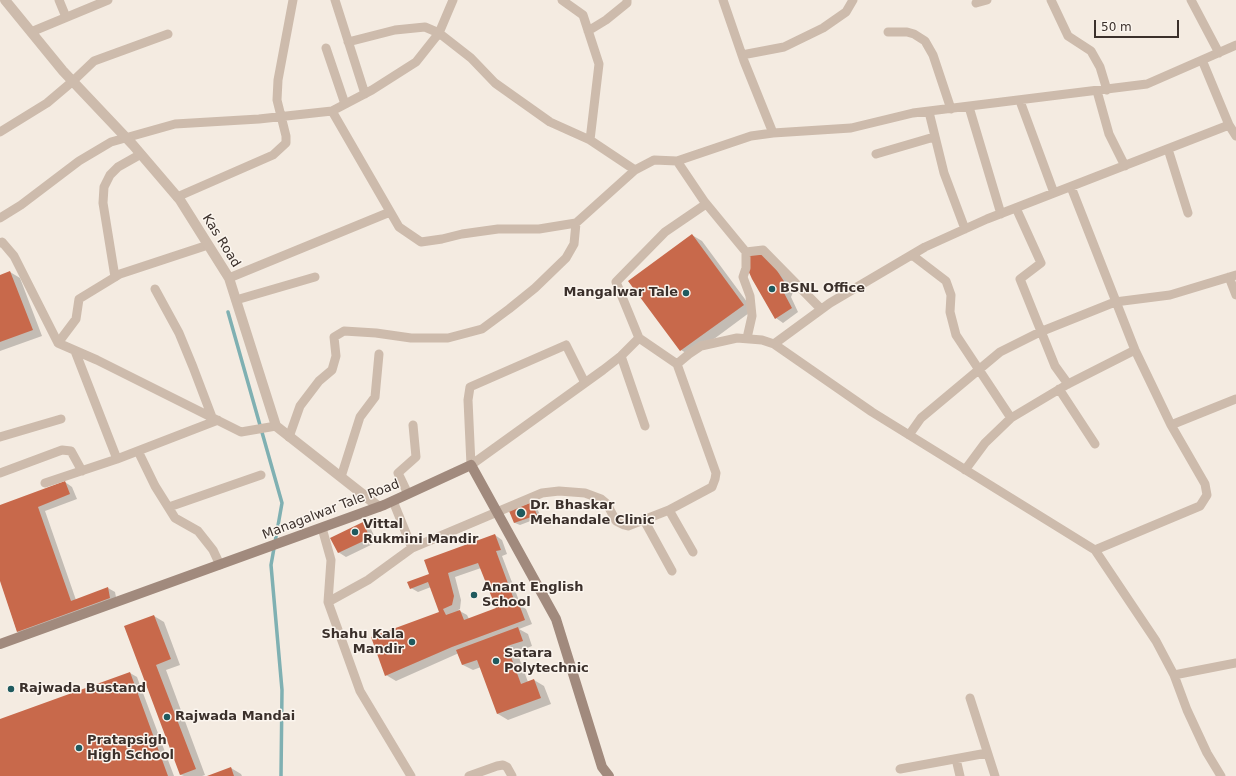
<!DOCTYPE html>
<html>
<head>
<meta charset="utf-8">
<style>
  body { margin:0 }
  #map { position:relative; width:1236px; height:776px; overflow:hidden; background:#f4ebe1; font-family:"DejaVu Sans",sans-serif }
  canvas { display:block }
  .scale { position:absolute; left:1094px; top:20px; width:85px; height:18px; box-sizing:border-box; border:2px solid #3b302b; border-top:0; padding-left:5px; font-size:12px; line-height:14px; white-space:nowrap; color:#3b302b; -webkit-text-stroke:3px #fbf5ee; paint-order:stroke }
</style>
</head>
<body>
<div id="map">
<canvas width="1236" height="776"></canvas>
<div class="scale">50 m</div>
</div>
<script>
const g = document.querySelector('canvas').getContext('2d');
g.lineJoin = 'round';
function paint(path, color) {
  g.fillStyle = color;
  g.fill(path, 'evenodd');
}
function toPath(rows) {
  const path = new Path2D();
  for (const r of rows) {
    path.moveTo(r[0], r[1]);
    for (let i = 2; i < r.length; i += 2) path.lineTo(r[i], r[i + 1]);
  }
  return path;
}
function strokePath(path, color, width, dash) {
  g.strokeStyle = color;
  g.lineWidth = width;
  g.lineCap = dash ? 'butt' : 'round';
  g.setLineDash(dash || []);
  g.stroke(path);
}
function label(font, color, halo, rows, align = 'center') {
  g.font = font + ' "DejaVu Sans",sans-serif';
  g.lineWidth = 3;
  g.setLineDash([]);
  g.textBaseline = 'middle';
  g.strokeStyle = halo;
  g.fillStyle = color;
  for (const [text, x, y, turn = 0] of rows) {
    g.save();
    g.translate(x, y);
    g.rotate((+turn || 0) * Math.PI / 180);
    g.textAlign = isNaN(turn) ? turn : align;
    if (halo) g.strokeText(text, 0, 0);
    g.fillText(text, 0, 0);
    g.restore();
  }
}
const shadow = toPath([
  [692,235,702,241,753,310,691,356,681,350],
  [775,261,794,290,791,297,798,312,783,323,776,318],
  [10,272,20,278,42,336,0,351,0,276],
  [65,482,72,487,77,499,45,511,76,600,108,588,115,592,117,602,25,635,17,631,0,578,0,506],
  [532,503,536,506,541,517,520,525,515,523,510,511],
  [363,523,370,527,377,542,346,557,338,552],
  [495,535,502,540,507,554,502,556,521,606,526,609,532,624,519,629,528,634,532,646,517,652,528,682,534,680,544,686,551,704,508,720,498,714,481,667,473,670,463,665,459,653,396,681,386,675,441,615,431,587,418,592,411,588,430,574],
  [481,568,497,609,469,619,467,615,458,610,460,609,461,600,455,577],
  [154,616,164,622,180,665,166,670,205,775,202,776,184,776,181,775,125,627],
  [130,673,137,677,174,776,0,776,0,720],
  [231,768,241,774,242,776,209,776]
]);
const stream = toPath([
  [228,312,282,503,271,565,282,690,281,776]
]);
const building = toPath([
  [692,234,744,305,680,351,628,281],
  [748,254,767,255,787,286,784,293,792,308,775,319,752,279,748,270],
  [10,271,33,330,0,342,0,275],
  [65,481,70,494,38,507,71,601,108,587,110,598,17,632,0,581,0,505],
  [532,502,537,515,514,523,509,511],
  [363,522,370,538,338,553,330,538],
  [495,534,501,550,496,551,516,605,519,604,525,620,452,647,385,676,371,637,439,612,428,582,410,589,407,582,429,574,424,560],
  [478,563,496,608,464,620,460,610,446,615,443,609,452,605,454,596,448,573],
  [154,615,171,659,156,665,196,769,180,775,124,626],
  [518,627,523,641,507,646,521,684,534,679,541,698,497,714,477,660,462,665,456,650],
  [130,672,168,776,0,776,0,719],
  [231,767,234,776,207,776]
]);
const minor = toPath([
  [59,0,66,17],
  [335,0,365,94],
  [723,0,744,61,773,133],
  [1051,0,1068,36,1091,51,1100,67,1107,90],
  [1191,0,1219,53],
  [976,3,987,0],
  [588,31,606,20,627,3,627,0],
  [31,32,108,0],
  [888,32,907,32,914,34,925,41,933,55,951,109],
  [348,42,395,30,425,27,439,33,471,58,495,83,550,122,590,140,599,64,583,15,562,0],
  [326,48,345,104],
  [742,55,784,47,823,28,846,12,853,0],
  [1202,60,1229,125,1236,136],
  [1097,91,1109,134,1125,166],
  [1020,101,1054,193],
  [969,107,1001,214],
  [332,111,399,227,421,242,442,239,462,234,498,229,539,229,576,223,635,170,654,160,677,161],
  [929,112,944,173,965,229],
  [0,132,47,103,73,81,94,61,168,34],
  [590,140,635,170],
  [1168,149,1188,213],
  [876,154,934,137],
  [1071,187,1135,350,1171,425],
  [177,197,273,155,286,143,286,136,277,100,278,80,293,0],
  [704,201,746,252,746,268,743,277,750,296,752,316,747,338],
  [1016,208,1041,263,1020,279,1055,366,1068,384],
  [0,218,21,205,79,161,111,142,175,124,259,119,332,111,372,90,416,62,439,33,453,0],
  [0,243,2,242,14,256,58,343,97,360,241,432,276,426],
  [746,252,763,250,821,309],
  [912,255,946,281,951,295,950,312,956,335,1011,418],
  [115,277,103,203,104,187,110,175,118,167,141,154],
  [1229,277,1236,295],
  [229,278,390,212],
  [155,289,179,333,193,367,212,417],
  [236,300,315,277],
  [58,343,76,319,79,299,120,274,208,245],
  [774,344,830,303,925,247,987,219,1229,125],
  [75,351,117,459],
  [621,356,645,426],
  [1059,389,1095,444],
  [909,435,921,418,1000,352,1040,332,1115,302,1170,295,1236,275],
  [0,437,61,419],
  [289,437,300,406,319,381,332,370,336,356,334,337,344,331,376,333,411,338,448,338,482,329,509,309,535,288,566,258,574,244,576,223],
  [138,451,155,486,175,518,198,531,213,550,220,565],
  [471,465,468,400,470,387,566,345,585,383],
  [471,465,603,370,621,356,639,338],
  [965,470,985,443,1011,418,1068,384,1135,350],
  [0,473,62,450,71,451,82,471],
  [341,477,360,417,375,397,379,354],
  [45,483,117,459,218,420],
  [408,494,398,473,416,457,413,425],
  [393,501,412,548],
  [169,507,261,475],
  [669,510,693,552],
  [644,520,672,571],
  [322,528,331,560,328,602,360,691,411,776],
  [1095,550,1200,506,1207,495,1205,484,1171,425,1236,399],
  [328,602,368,580,412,548,542,493,559,491,585,493,601,499,607,504,616,521,624,525,628,526,669,510,712,487,715,479,716,473,677,364],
  [1174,675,1236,663],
  [970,698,995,776],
  [956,759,960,776],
  [900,769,987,753],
  [469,776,497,766,503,765,507,767,512,776],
  [1221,776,1207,753,1187,710,1174,675,1156,641,1095,550,872,412,774,344,762,340,737,338,701,346,689,354,677,364,639,338,616,282,665,232,706,204,677,161,751,136,773,133,851,128,913,113,1147,84,1236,45]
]);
const tertiary = toPath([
  [5,0,63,71,133,145,180,200,229,278,276,426,379,507]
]);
const secondary = toPath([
  [0,644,384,505,471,465,556,619,602,767,609,776]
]);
const markers = [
  [772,289,4,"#1f5a5e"],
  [686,293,4,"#1f5a5e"],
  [521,513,5,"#1f5a5e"],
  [355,532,4,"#1f5a5e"],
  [474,595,4,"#1f5a5e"],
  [412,642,4,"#1f5a5e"],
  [496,661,4,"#1f5a5e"],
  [11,689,4,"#1f5a5e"],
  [167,717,4,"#1f5a5e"],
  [79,748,4,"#1f5a5e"]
];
const streetNames = [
  ["Kas Road",221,241,58],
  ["Managalwar Tale Road",331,510,-21]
];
const poiNames = [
  ["BSNL Office",780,289],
  ["Mangalwar Tale",678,293,"right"],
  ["Dr. Bhaskar",530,506],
  ["Mehandale Clinic",530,521],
  ["Vittal",363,525],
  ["Rukmini Mandir",363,540],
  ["Anant English",482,588],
  ["School",482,603],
  ["Shahu Kala",404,635,"right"],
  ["Mandir",404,650,"right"],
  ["Satara",504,654],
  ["Polytechnic",504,669],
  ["Rajwada Bustand",19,689],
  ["Rajwada Mandai",175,717],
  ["Pratapsigh",87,741],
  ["High School",87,756]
];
paint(shadow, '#0003');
strokePath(stream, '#7fb0b2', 3.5);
paint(building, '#c8694b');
strokePath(minor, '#cdbbac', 9);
strokePath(tertiary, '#cdbbac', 10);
strokePath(secondary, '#a18a7d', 10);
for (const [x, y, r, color] of markers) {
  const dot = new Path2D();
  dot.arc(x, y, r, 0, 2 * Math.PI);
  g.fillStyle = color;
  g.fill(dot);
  strokePath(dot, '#fbf5ee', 1.5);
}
label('13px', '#3b302b', '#fbf5ee', streetNames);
label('bold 13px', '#3b302b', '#fbf5ee', poiNames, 'left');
</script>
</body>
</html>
